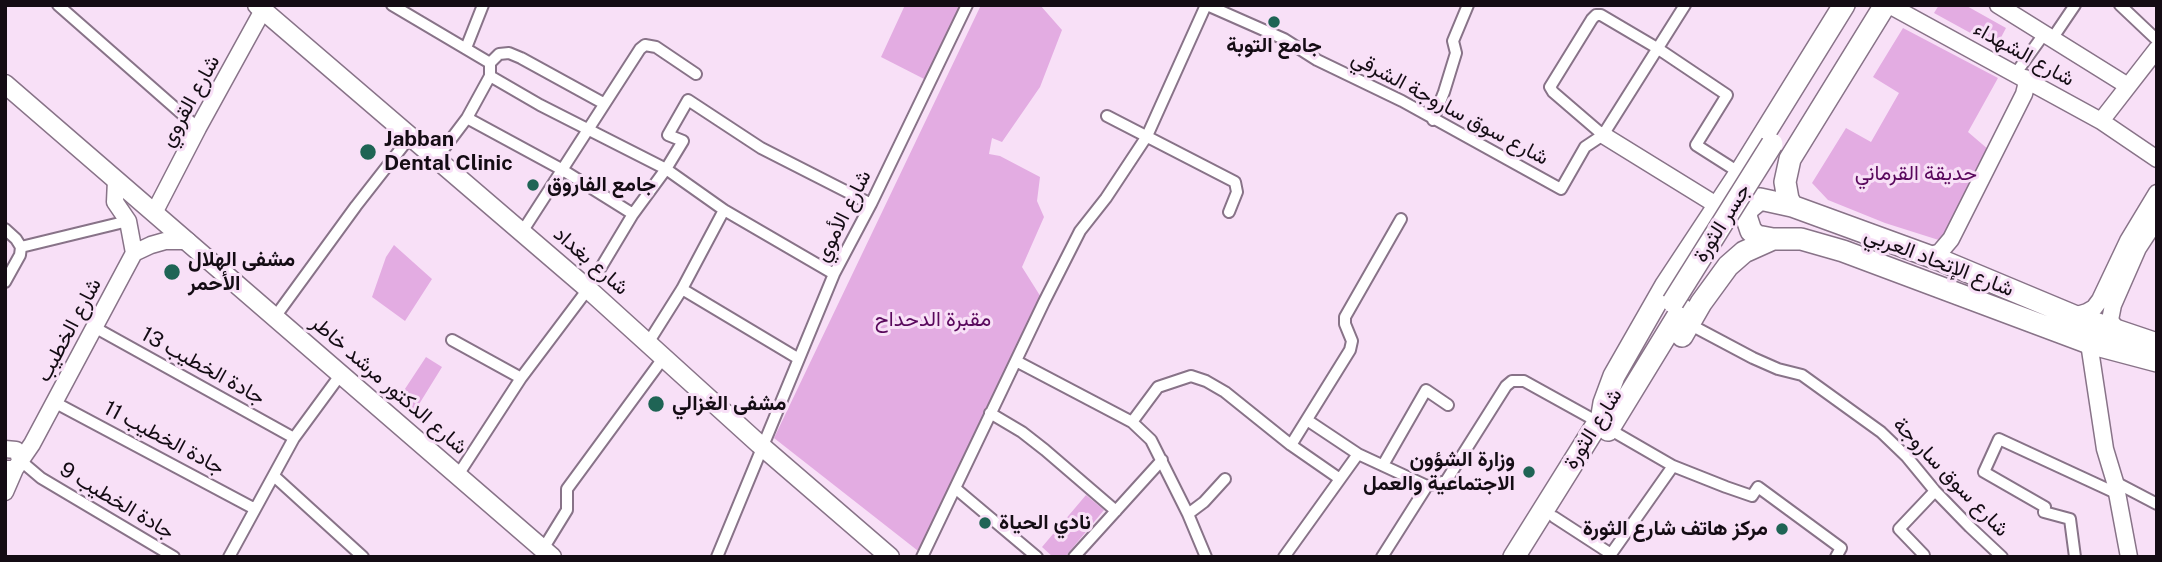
<!DOCTYPE html>
<html>
<head>
<meta charset="utf-8">
<style>
  body { margin:0 }
  #map { position:relative; width:2162px; height:562px; overflow:hidden; background:#f8e0f7; font-family:"Public Sans",sans-serif }
  canvas { display:block }
  .frame { position:absolute; inset:0; border:7px solid #140c14; pointer-events:none }
</style>
</head>
<body>
<div id="map">
<canvas width="2162" height="562"></canvas>
<div class="frame"></div>
</div>
<script>
const g = document.querySelector('canvas').getContext('2d');
g.lineJoin = 'round';
function paint(path, color) {
  g.fillStyle = color;
  g.fill(path, 'evenodd');
}
function toPath(rows) {
  const path = new Path2D();
  for (const r of rows) {
    path.moveTo(r[0], r[1]);
    for (let i = 2; i < r.length; i += 2) path.lineTo(r[i], r[i + 1]);
  }
  return path;
}
function strokePath(path, color, width, dash) {
  g.strokeStyle = color;
  g.lineWidth = width;
  g.lineCap = dash ? 'butt' : 'round';
  g.setLineDash(dash || []);
  g.stroke(path);
}
function label(font, color, halo, rows, align = 'center') {
  g.font = font + ' "Public Sans",Vazirmatn,sans-serif';
  g.lineWidth = 6;
  g.setLineDash([]);
  g.textBaseline = 'middle';
  g.strokeStyle = halo;
  g.fillStyle = color;
  for (const [text, x, y, turn = 0] of rows) {
    g.save();
    g.translate(x, y);
    g.rotate((+turn || 0) * Math.PI / 180);
    g.textAlign = isNaN(turn) ? turn : align;
    if (halo) g.strokeText(text, 0, 0);
    g.fillText(text, 0, 0);
    g.restore();
  }
}
const green = toPath([
  [905,5,964,5,930,82,881,57],
  [981,5,1040,5,1062,30,1040,87,1002,142,992,138,989,154,1000,156,1040,177,1037,201,1044,217,1022,267,1044,302,922,554,774,438],
  [1939,5,1965,5,2006,28,1996,47,1934,13],
  [1903,28,1998,78,1968,132,1989,150,1945,242,1885,223,1828,200,1812,183,1846,128,1871,142,1899,93,1873,77],
  [394,245,432,279,405,321,372,297,386,257],
  [426,357,442,367,413,414,397,401],
  [1086,495,1104,510,1065,557,1053,557,1042,547]
]);
const street = toPath([
  [58,5,198,128],
  [392,5,490,63],
  [1207,5,1284,39,1317,60,1402,101,1561,189,1585,147,1603,135,1685,5],
  [2120,5,2157,40],
  [2052,39,2075,5],
  [466,48,483,5],
  [2016,73,2044,34],
  [490,76,540,105,666,169,724,210,834,274],
  [1107,116,1235,182,1237,192,1229,212],
  [467,118,561,169,633,214],
  [1433,120,1444,92,1456,53,1453,41,1468,5],
  [1603,135,1553,92,1550,87,1592,19,1596,15,1601,15,1657,48,1727,95,1696,145,1740,173],
  [436,159,467,118,490,76,490,63,499,54,509,53,521,58,603,103],
  [5,229,16,239,21,247,20,255,5,282],
  [522,232,640,49,645,45,656,47,696,74],
  [21,247,128,221],
  [682,289,799,359],
  [275,317,356,206,410,137],
  [1689,324,1753,358,1778,369,1802,375,1881,432,1907,457,1935,491,1970,527,2002,557],
  [94,327,294,438],
  [452,340,521,378],
  [648,343,682,289,724,210],
  [1016,361,1132,422,1151,440,1188,514,1206,557],
  [54,402,255,509],
  [990,413,1022,432,1045,450,1116,511],
  [1307,420,1358,454,1427,486,1446,481,1506,386,1512,381,1524,381,1598,422],
  [1132,422,1158,387,1191,376,1206,381,1225,392,1291,445,1340,479],
  [1609,429,1673,466,1726,487,1752,496,1758,487,1841,548,1836,557],
  [1291,445,1350,350,1352,341,1345,324,1345,317,1401,219],
  [21,461,41,478,174,557],
  [1383,465,1426,390,1448,405],
  [458,475,521,378,588,289,633,214,666,169,683,141,668,135,688,100,761,148,871,204],
  [274,476,363,557],
  [2115,482,2157,504],
  [955,488,1037,557],
  [1188,514,1204,502,1225,479],
  [1554,517,1611,554,1673,466],
  [543,549,567,510,567,489,664,357],
  [229,557,294,438,341,374],
  [717,557,834,274,871,204,967,5],
  [922,557,1044,302,1080,231,1106,198,1147,136,1206,5],
  [1074,557,1162,460],
  [1284,557,1358,454],
  [1382,557,1427,486],
  [1922,557,1924,555,1899,529,1935,491],
  [2075,557,2070,519,2044,512,2045,507,1984,472,1999,439,2118,494]
]);
const secondary = toPath([
  [1889,5,2101,121,2157,159],
  [1998,5,2128,86],
  [2101,121,2157,49],
  [1603,135,1718,206],
  [116,180,115,202,128,221,134,253],
  [154,213,198,128,263,10],
  [1929,256,1940,252,1951,239,2024,94,2026,86,2025,78],
  [2074,316,2087,312,2094,308,2100,300,2128,241,2157,193],
  [2117,330,2110,320,2113,305,2138,248,2157,219],
  [2089,343,2105,449,2115,482,2129,557],
  [5,449,16,450,21,460,15,469,5,469],
  [21,460,32,444,134,253,151,245,165,241,188,241],
  [5,492,15,469]
]);
const primary = toPath([
  [257,5,588,289,759,444,890,557],
  [5,84,552,557]
]);
const highway = toPath([
  [1747,199,1760,199,1792,206,1940,260,2074,316,2157,344],
  [1760,199,1748,209,1746,216,1751,231,1757,236,1773,239,1801,239,1843,251,2089,343,2157,361],
  [1792,206,1788,199,1785,182,1790,159,1885,5],
  [1682,336,1701,303,1728,266,1744,252,1773,239],
  [1602,415,1604,403,1614,376,1666,285,1740,173,1844,5],
  [1608,430,1682,309],
  [1514,557,1609,405]
]);
const highwayBridge = toPath([
  [1673,302,1772,144]
]);
const markers = [
  [1274,22,7,"#1f6455"],
  [368,152,9,"#1f6455"],
  [533,185,7,"#1f6455"],
  [172,272,9,"#1f6455"],
  [656,404,9,"#1f6455"],
  [1529,472,7,"#1f6455"],
  [985,523,7,"#1f6455"],
  [1782,529,7,"#1f6455"]
];
const poiNames = [
  ["جامع التوبة",1274,46,"center"],
  ["Jabban",384,140],
  ["Dental Clinic",384,164],
  ["جامع الفاروق",547,185],
  ["مشفى الهلال",188,260],
  ["الأحمر",188,284],
  ["مشفى الغزالي",672,404],
  ["وزارة الشؤون",1515,460,"right"],
  ["الاجتماعية والعمل",1515,484,"right"],
  ["نادي الحياة",999,523],
  ["مركز هاتف شارع الثورة",1768,529,"right"]
];
const streetNames = [
  ["شارع الشهداء",2024,54,29],
  ["شارع القروي",190,101,-61],
  ["شارع سوق ساروجة الشرقي",1450,108,28],
  ["شارع الأموي",843,216,-63],
  ["جسر الثورة",1722,223,-58],
  ["شارع بغداد",591,261,41],
  ["شارع الإتحاد العربي",1939,262,21],
  ["شارع الخطيب",69,330,-62],
  ["جادة الخطيب 13",203,366,29],
  ["شارع الدكتور مرشد خاطر",389,385,41],
  ["شارع الثورة",1593,429,-58],
  ["جادة الخطيب 11",164,438,28],
  ["شارع سوق ساروجة",1951,477,46],
  ["جادة الخطيب 9",117,501,31]
];
const parkNames = [
  ["حديقة القرماني",1916,174],
  ["مقبرة الدحداح",933,320]
];
paint(green, '#e3ace2');
strokePath(street, '#887388', 14);
strokePath(secondary, '#887388', 19);
strokePath(primary, '#887388', 21);
strokePath(highway, '#887388', 24);
strokePath(street, '#fff', 10);
strokePath(secondary, '#fff', 16);
strokePath(primary, '#fff', 18);
strokePath(highway, '#fff', 21);
strokePath(highwayBridge, '#887388', 24, []);
strokePath(highwayBridge, '#fff', 21);
for (const [x, y, r, color] of markers) {
  const dot = new Path2D();
  dot.arc(x, y, r, 0, 2 * Math.PI);
  g.fillStyle = color;
  g.fill(dot);
  strokePath(dot, '#f8e0f7', 2.5);
}
label('bold 21px', '#140c14', '#f8e0f7', poiNames, 'left');
label('21px', '#140c14', '#f8e0f7', streetNames);
label('21px', '#59085c', '#f8e0f7', parkNames);
</script>
</body>
</html>
